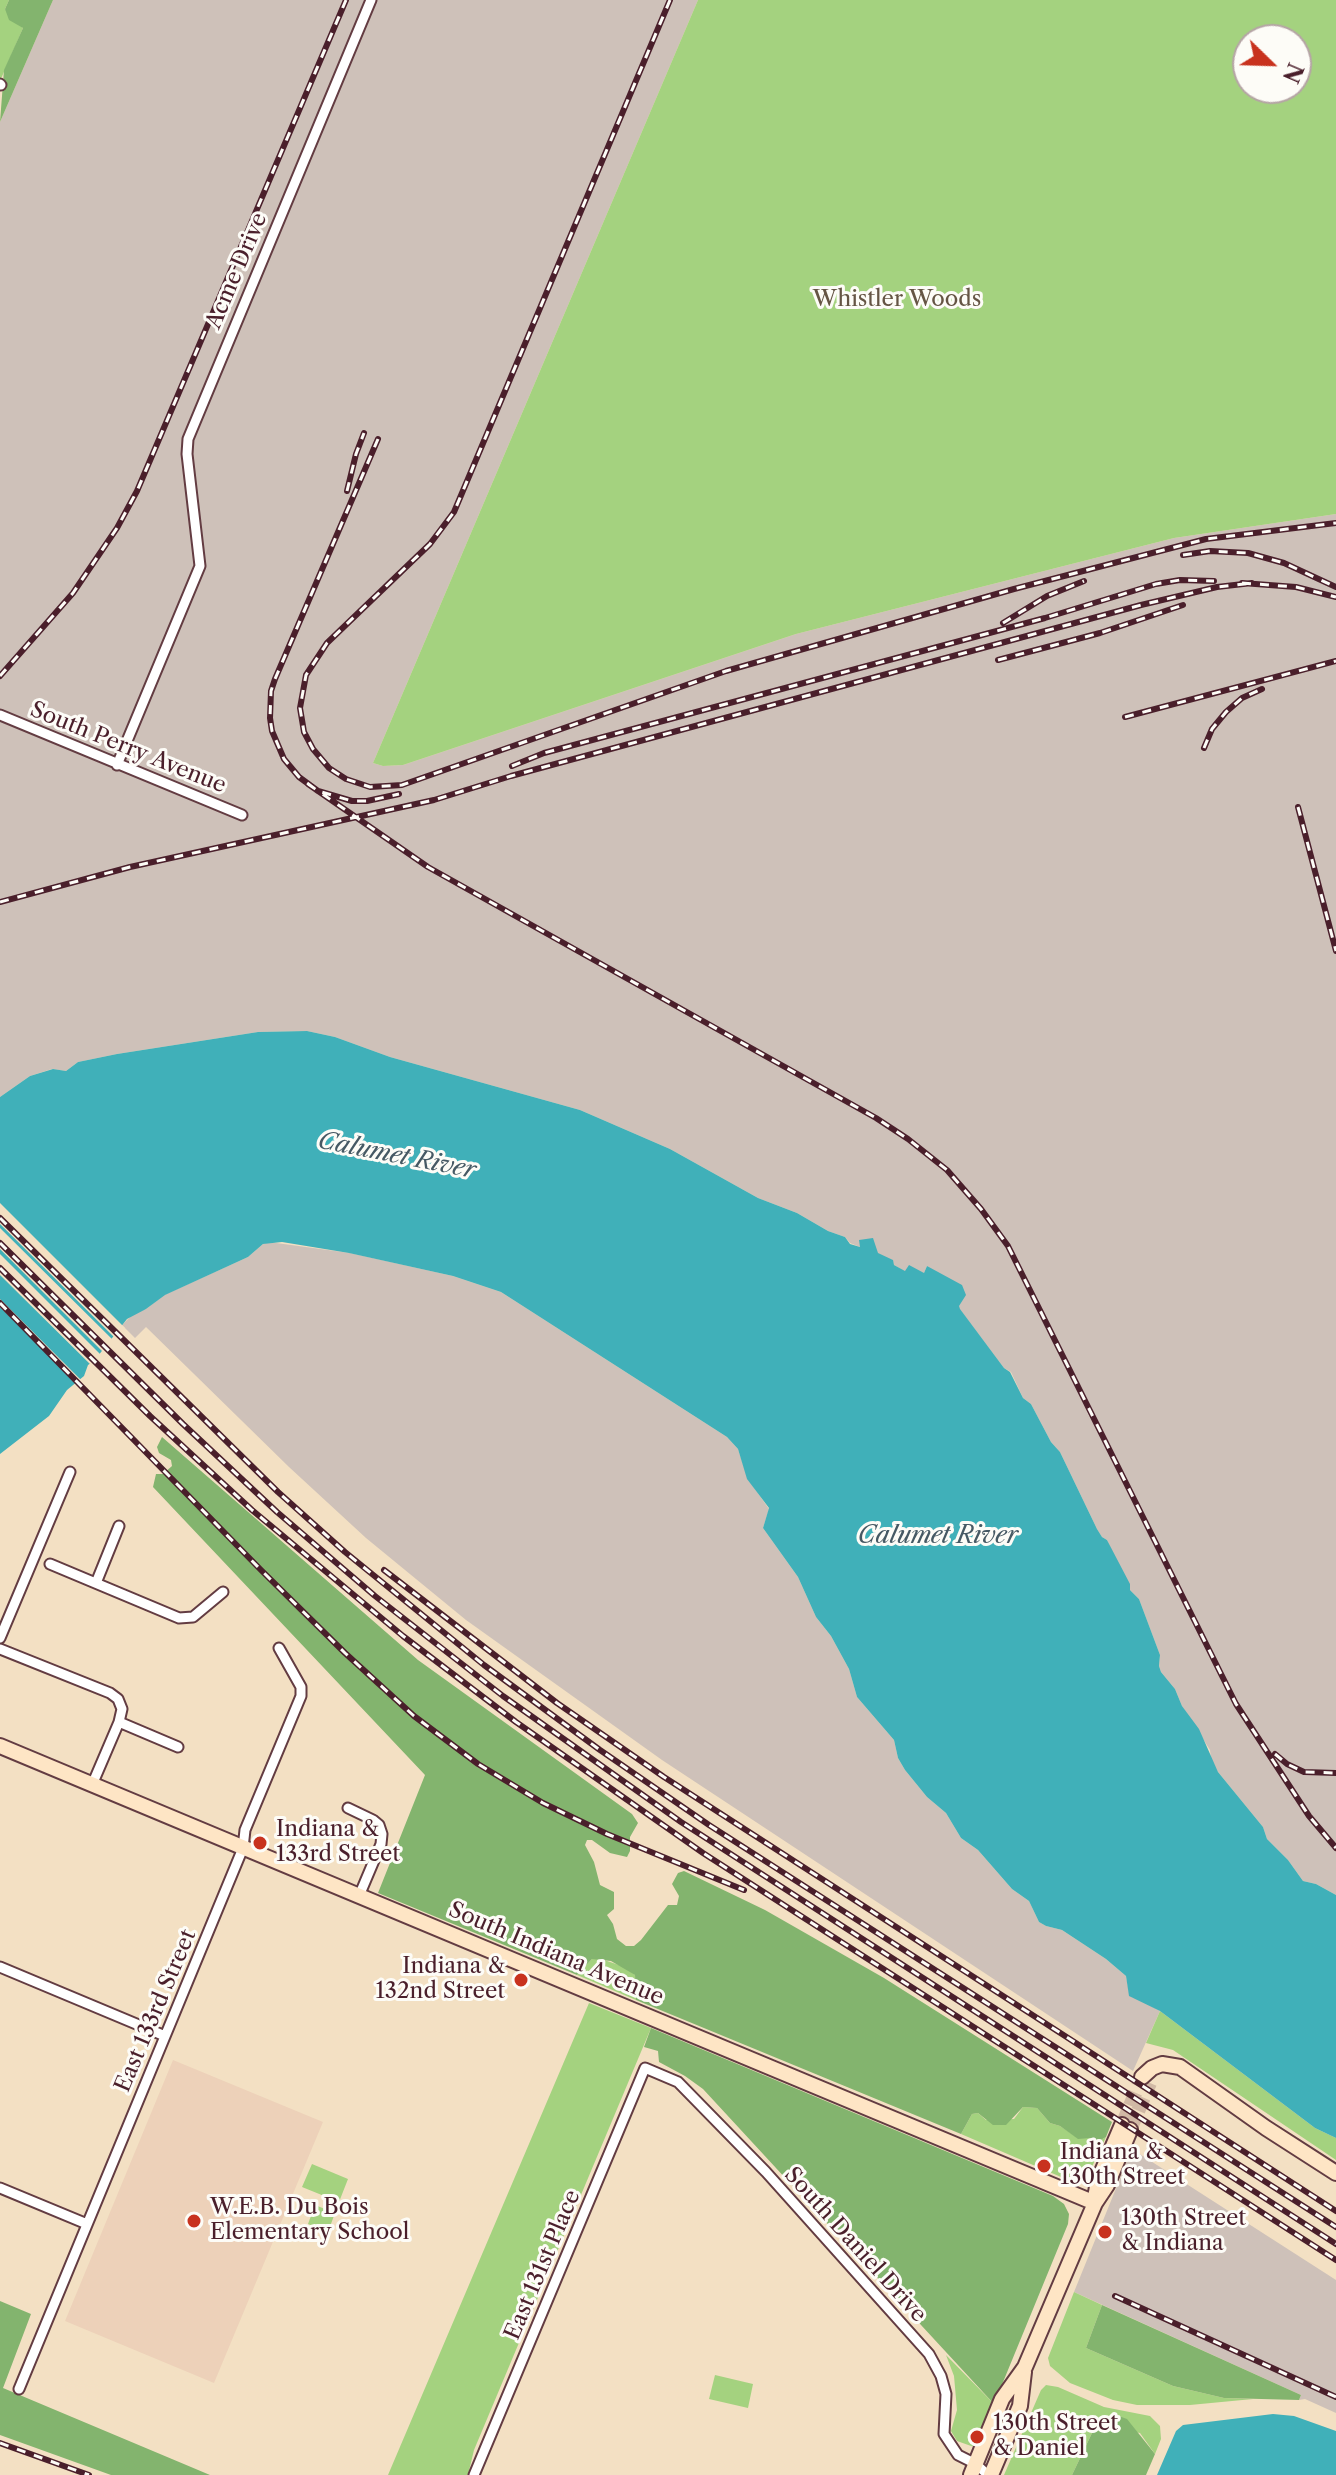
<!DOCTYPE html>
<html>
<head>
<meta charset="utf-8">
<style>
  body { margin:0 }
  #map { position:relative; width:1336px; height:2475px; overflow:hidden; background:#f3e0c3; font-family:"Libre Caslon Text",serif }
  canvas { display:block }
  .north { position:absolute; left:1232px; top:24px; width:80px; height:80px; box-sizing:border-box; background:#fdfcf7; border:2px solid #b5a4a5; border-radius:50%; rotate:113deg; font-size:22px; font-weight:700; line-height:32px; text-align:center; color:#4a1f2b }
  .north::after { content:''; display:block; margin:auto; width:28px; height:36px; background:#c8321e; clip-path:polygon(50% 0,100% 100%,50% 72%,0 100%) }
</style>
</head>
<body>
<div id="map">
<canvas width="1336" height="2475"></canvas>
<div class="north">N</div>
</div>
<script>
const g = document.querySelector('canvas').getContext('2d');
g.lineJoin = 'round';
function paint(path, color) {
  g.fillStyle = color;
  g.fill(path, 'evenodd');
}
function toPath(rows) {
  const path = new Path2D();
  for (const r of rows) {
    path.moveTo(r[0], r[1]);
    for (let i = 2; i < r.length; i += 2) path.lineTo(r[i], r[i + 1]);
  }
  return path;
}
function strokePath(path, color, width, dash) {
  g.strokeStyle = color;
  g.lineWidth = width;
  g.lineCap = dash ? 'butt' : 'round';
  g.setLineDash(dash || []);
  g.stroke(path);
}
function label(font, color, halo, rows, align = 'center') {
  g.font = font + ' "Libre Caslon Text",serif';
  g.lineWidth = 6;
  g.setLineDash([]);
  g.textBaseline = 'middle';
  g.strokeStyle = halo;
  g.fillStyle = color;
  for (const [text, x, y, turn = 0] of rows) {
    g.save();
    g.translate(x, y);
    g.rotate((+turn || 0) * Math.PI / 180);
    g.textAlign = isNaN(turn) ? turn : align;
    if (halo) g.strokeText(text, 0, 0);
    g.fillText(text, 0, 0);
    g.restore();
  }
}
const built = toPath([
  [173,2060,323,2122,214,2383,65,2321]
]);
const industrial = toPath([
  [53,0,698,0,373,763,383,766,403,765,796,634,1174,538,1336,514,1336,1895,1316,1884,1303,1881,1288,1860,1267,1839,1263,1827,1218,1772,1211,1759,1210,1750,1182,1706,1175,1689,1161,1672,1159,1666,1160,1655,1139,1599,1130,1590,1107,1540,1102,1537,1097,1529,1060,1452,1051,1442,1031,1404,1023,1398,1011,1372,1004,1368,927,1266,924,1273,906,1272,894,1265,892,1260,850,1243,845,1237,828,1231,797,1213,758,1198,670,1149,580,1110,390,1057,335,1037,307,1031,258,1032,117,1054,78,1062,66,1071,52,1069,30,1076,0,1097,0,122],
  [269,1242,350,1253,453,1276,501,1292,727,1437,738,1449,748,1479,769,1509,763,1528,798,1577,816,1617,831,1636,849,1669,857,1697,894,1740,898,1758,905,1770,927,1797,946,1813,961,1838,978,1850,1012,1889,1029,1901,1039,1922,1046,1926,1062,1930,1106,1959,1126,1976,1129,1992,1133,1998,1137,1998,1160,2011,1133,2071,662,1760,466,1620,366,1538,289,1467,146,1327,135,1338,122,1325,134,1313,146,1309,164,1295,248,1257,263,1244],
  [1132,2149,1336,2280,1336,2413,1305,2399,1299,2400,1301,2395,1074,2292]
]);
const green = toPath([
  [0,0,9,0,5,9,23,28,0,81],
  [698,0,1336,0,1336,514,1174,538,796,634,403,765,383,766,373,763],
  [1248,40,1296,40,1296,88,1248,88],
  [598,1958,625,1967,635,1975,636,2000,577,1975,592,1959],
  [589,2003,651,2028,474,2450,468,2475,388,2475],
  [1160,2011,1315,2128,1336,2138,1336,2160,1173,2050,1146,2043],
  [1023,2107,1037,2108,1050,2123,1060,2126,1078,2138,1090,2138,1099,2141,1106,2137,1090,2171,1078,2178,1061,2177,961,2134,972,2114,978,2113,986,2120,1014,2119],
  [312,2164,348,2179,339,2202,302,2187],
  [315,2205,335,2213,328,2232,308,2224],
  [1074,2292,1102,2305,1086,2348,1173,2386,1224,2398,1253,2399,1190,2405,1137,2405,1113,2400,1070,2383,1050,2366,1048,2358],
  [946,2355,994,2404,974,2447,957,2441,951,2431,957,2410,954,2376],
  [715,2375,753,2384,748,2408,709,2399],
  [1046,2385,1058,2387,1104,2407,1150,2416,1160,2426,1161,2439,1155,2454,1140,2433,1105,2427,1092,2433,1072,2475,1004,2475,1041,2390]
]);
const forest = toPath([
  [9,0,53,0,0,122,4,70,23,28,9,20,5,9],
  [162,1437,418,1660,632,1814,638,1823,630,1837,630,1851,627,1857,610,1853,592,1840,587,1840,585,1845,594,1862,600,1885,614,1892,614,1909,607,1915,613,1924,617,1939,626,1946,634,1946,641,1940,668,1905,677,1905,679,1896,672,1884,678,1873,684,1871,765,1910,884,1978,1112,2122,1106,2137,1099,2141,1090,2138,1078,2139,1060,2126,1050,2123,1037,2108,1023,2107,1006,2125,993,2125,978,2113,972,2114,961,2134,636,2000,635,1975,611,1961,592,1959,577,1975,378,1893,425,1775,153,1487,156,1474,163,1474,172,1466,171,1460,159,1453,157,1447],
  [651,2028,1053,2196,1064,2204,1069,2214,1068,2224,994,2404,703,2089,685,2076,659,2062,658,2051,644,2047],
  [0,2301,31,2314,3,2388,210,2475,111,2475,0,2435],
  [1102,2305,1301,2395,1299,2400,1224,2398,1173,2386,1086,2348],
  [1113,2414,1127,2419,1155,2454,1146,2475,1072,2475,1092,2433,1105,2427]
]);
const water = toPath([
  [307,1031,335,1037,390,1057,580,1110,670,1149,758,1198,797,1213,828,1231,845,1237,850,1244,860,1247,859,1240,873,1238,878,1253,893,1260,894,1265,905,1271,909,1265,924,1273,927,1266,962,1285,966,1295,959,1306,960,1309,1004,1368,1010,1372,1023,1398,1031,1404,1051,1442,1060,1452,1097,1529,1102,1537,1107,1540,1130,1584,1130,1590,1139,1599,1160,1655,1159,1666,1161,1672,1175,1689,1182,1706,1199,1729,1218,1772,1263,1827,1267,1839,1288,1860,1303,1881,1316,1884,1336,1895,1336,2138,1315,2128,1160,2011,1129,1996,1126,1976,1106,1959,1062,1930,1046,1926,1039,1922,1029,1901,1012,1889,978,1850,961,1838,946,1813,927,1797,905,1770,898,1758,894,1740,857,1697,849,1669,831,1636,816,1617,798,1577,763,1528,769,1508,747,1479,738,1449,727,1437,501,1292,453,1276,349,1253,282,1242,263,1244,248,1257,165,1295,146,1309,127,1319,94,1361,88,1365,84,1376,67,1390,49,1416,0,1454,0,1097,30,1076,53,1069,66,1071,78,1062,117,1054,258,1032],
  [1273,2414,1294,2416,1336,2431,1336,2475,1157,2475,1176,2431,1183,2425]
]);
const pier = toPath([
  [0,1203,125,1328,116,1339,0,1224],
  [0,1228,114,1341,104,1353,0,1249],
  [0,1254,102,1356,97,1364,93,1367,0,1275],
  [0,1299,83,1382,82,1383,78,1385,0,1307]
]);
const secondaryTunnel = toPath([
  [1122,2125,1142,2077],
  [1130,2130,1150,2083]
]);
const minor = toPath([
  [0,84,1,85],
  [0,715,242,815],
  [117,765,200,566,187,454,188,439,371,0],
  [50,1564,179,1618,193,1617,223,1592],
  [96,1583,119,1526],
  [0,1638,70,1472],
  [0,1649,110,1693,118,1699,122,1709,119,1722,92,1785],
  [119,1722,178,1747],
  [348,1808,373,1820,379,1825,382,1834,381,1844,359,1896],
  [0,1967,165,2036],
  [0,2188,87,2224],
  [19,2389,243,1848,245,1830,301,1696,301,1687,279,1648],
  [474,2475,645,2068,678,2082,766,2172,929,2354,941,2376,946,2394,944,2434,958,2455,976,2464,988,2475]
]);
const secondary = toPath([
  [0,1746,1095,2203],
  [1142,2077,1152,2068,1162,2064,1180,2067,1266,2128,1336,2173],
  [1095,2198,1098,2181,1122,2125],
  [971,2475,1002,2399,1025,2367,1095,2203,1107,2185,1130,2130],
  [991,2475,1020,2406,1024,2372]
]);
const rail = toPath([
  [670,0,454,512,430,544,327,643,306,675,300,708,304,732,313,749,329,768,346,779,370,787,402,785,726,671,1014,589,1206,539,1336,523],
  [378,439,275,679,271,691,270,718,272,731,284,759,299,777,318,791,352,801,367,801,399,794],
  [347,491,356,454,364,433],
  [1183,555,1210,551,1248,553,1284,563,1336,587],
  [1242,583,1296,587,1336,597],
  [1003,623,1047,596,1084,581],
  [998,660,1100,633,1183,605],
  [0,676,73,593,117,528,137,491,346,0],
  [1125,717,1336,661],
  [1204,748,1212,729,1226,712,1242,698,1262,689],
  [512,766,544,753,1045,618,1156,584,1180,580,1214,581],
  [308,784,428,867,876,1118,908,1139,947,1170,981,1209,1008,1246,1236,1704,1309,1816,1336,1848],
  [1298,807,1336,951],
  [0,902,130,867,434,800,511,776,1141,605,1217,587,1252,583],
  [0,1218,278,1492,345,1552,484,1665,600,1750,709,1825,1336,2227],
  [0,1243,183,1424,277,1512,375,1596,503,1696,681,1822,1336,2244],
  [0,1268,150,1416,252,1510,403,1636,516,1722,703,1853,1336,2260],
  [0,1303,261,1570,345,1653,414,1716,478,1764,543,1803,607,1834,744,1890],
  [384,1570,557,1703,664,1777,1336,2211],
  [1275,1754,1287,1764,1304,1772,1336,1773],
  [1115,2296,1336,2397],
  [0,2443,89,2475]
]);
const markers = [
  [260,1843,8,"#c8321e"],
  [521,1980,8,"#c8321e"],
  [1044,2166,8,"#c8321e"],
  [194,2221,8,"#c8321e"],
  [1105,2232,8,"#c8321e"],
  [977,2437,8,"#c8321e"]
];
const streetNames = [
  ["Acme Drive",237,271,-67],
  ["South Perry Avenue",128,748,22],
  ["South Indiana Avenue",556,1954,23],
  ["East 133rd Street",156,2011,-67],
  ["South Daniel Drive",855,2245,48],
  ["East 131st Place",543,2265,-67]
];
const parkNames = [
  ["Whistler Woods",897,300]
];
const poiNames = [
  ["Indiana &",276,1830],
  ["133rd Street",276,1855],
  ["Indiana &",505,1967,"right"],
  ["132nd Street",505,1992,"right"],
  ["Indiana &",1060,2153],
  ["130th Street",1060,2178],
  ["W.E.B. Du Bois",210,2208],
  ["Elementary School",210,2233],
  ["130th Street",1121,2219],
  ["& Indiana",1121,2244],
  ["130th Street",993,2424],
  ["& Daniel",993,2449]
];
const waterNames = [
  ["Calumet River",397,1156,11],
  ["Calumet River",938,1536]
];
paint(built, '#edd1b9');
paint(industrial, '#cec1b9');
paint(green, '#a4d27f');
paint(forest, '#83b46e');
paint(water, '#40b0b9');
paint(pier, '#f3e0c3');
strokePath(secondaryTunnel, '#d1b9a5', 14, [14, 7]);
strokePath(minor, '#633c42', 13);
strokePath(secondary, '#633c42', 18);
strokePath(minor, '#fff', 9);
strokePath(secondary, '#fee5c5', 14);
strokePath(rail, '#4a1f2b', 6);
strokePath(rail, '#fdfcf7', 3, [9]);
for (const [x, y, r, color] of markers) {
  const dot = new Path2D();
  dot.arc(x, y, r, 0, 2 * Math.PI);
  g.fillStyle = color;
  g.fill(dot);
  strokePath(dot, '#fdfcf7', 3);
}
label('22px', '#4a1f2b', '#fdfcf7', streetNames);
label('22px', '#655544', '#fdfcf7', parkNames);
label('22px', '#4a1f2b', '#fdfcf7', poiNames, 'left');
label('italic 24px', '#465964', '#fdfcf7', waterNames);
</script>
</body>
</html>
